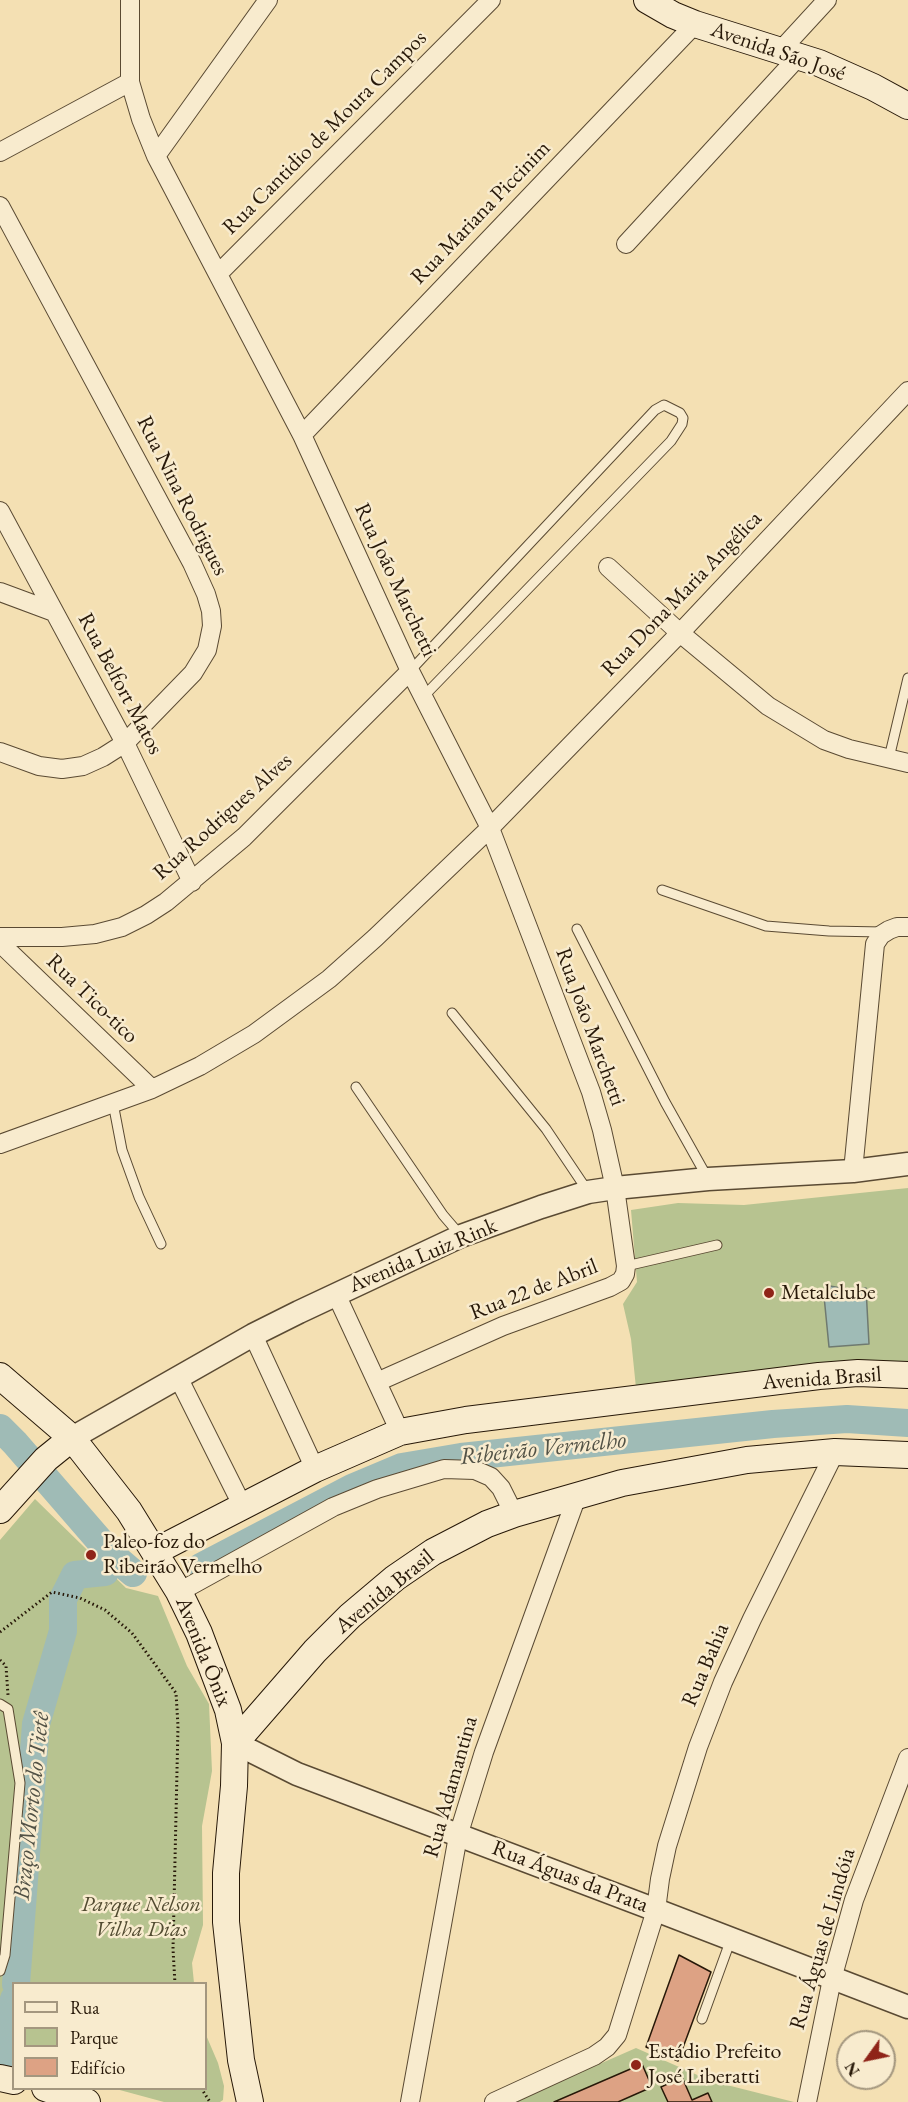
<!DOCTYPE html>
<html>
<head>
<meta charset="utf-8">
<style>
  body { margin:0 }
  #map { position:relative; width:908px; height:2102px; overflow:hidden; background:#f4e0b3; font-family:"EB Garamond",serif }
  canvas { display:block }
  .legend { position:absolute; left:12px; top:1982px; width:195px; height:108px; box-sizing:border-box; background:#f8ebce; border:2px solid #a4977f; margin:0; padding:8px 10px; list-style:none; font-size:18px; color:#271808 }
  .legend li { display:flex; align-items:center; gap:12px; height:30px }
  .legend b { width:30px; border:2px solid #a4977f }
  .north { position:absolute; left:836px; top:2030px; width:60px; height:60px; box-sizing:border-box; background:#f8ebce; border:2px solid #a4977f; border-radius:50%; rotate:237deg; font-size:16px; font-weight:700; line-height:24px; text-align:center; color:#271808 }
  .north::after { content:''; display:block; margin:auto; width:21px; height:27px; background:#8f2418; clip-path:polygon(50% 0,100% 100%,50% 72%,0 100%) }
</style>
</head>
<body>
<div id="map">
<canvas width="908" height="2102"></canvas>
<ul class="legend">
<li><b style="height:8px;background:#f8ebce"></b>Rua</li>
<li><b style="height:16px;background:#b7c390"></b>Parque</li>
<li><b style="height:16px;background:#dda284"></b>Edifício</li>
</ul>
<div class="north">N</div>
</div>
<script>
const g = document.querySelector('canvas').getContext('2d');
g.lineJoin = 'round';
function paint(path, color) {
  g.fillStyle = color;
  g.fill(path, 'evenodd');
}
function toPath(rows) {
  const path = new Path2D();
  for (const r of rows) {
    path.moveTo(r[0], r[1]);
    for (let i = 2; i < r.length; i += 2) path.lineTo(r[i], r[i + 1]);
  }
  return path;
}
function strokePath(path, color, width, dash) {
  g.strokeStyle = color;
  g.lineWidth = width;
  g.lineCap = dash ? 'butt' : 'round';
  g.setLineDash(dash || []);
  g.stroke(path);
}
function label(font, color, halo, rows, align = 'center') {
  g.font = font + ' "EB Garamond",serif';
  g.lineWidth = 5;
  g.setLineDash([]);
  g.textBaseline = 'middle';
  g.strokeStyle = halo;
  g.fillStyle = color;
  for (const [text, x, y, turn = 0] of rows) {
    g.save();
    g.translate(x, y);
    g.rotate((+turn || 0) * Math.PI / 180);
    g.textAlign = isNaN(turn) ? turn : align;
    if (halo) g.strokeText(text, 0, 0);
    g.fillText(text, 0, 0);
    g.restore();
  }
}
const green = toPath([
  [908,1188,908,1364,636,1388,631,1339,623,1304,637,1282,631,1210,678,1203,744,1205],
  [35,1499,126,1588,158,1596,187,1666,209,1704,212,1771,202,1826,203,1925,192,1963,194,1983,14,1984,13,2062,0,2059,0,1540],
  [206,2035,218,2063,224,2086,223,2100,220,2102,164,2102,116,2089,206,2088],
  [636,2048,711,2081,794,2102,513,2102]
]);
const water = toPath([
  [830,1286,852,1290,866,1288,869,1344,829,1347,824,1296,831,1293,830,1286]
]);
const river = toPath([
  [0,1428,15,1443,112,1555,133,1573],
  [201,1567,352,1488,402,1467,461,1457,773,1424,847,1419,908,1423],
  [16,1984,36,1724,63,1631,63,1599,75,1575,105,1572,112,1555],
  [0,2063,14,1999]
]);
const building = toPath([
  [679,1955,711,1972,678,2061,646,2047,679,1955],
  [642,2064,652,2087,618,2102,554,2102,642,2064],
  [682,2077,692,2100,708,2093,712,2102,668,2102,661,2087,682,2077]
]);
const path = toPath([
  [0,1632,52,1592,80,1598,105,1610,132,1633,176,1693,178,1726,173,1949,175,1984],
  [0,1660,6,1666,8,1695],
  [201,2088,210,2102]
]);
const service = toPath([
  [410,671,655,410,664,405,680,413,683,418,682,424,671,441,424,696],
  [889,758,908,678],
  [662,890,766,926,829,931,883,932],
  [577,929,665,1102,707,1177],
  [452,1013,546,1129,587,1190],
  [356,1087,443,1215,461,1236],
  [113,1103,122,1150,139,1197,161,1244],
  [626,1266,717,1245],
  [0,1704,8,1709,20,1783,5,1955,0,1971],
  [702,2019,731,1939]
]);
const minor = toPath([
  [130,0,130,82,141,119,156,156,302,435,410,671,490,828,591,1092,602,1130,615,1188,626,1266,625,1274,621,1281,610,1287,503,1326,377,1382],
  [781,50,827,0],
  [0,152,130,82],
  [156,156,268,0],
  [0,206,192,563,206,594,211,611,212,626,207,650,193,673,125,743,103,757,83,766,62,769,39,766,0,752],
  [626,244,799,56],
  [218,274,491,0],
  [302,435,695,24],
  [0,511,125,743,192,882],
  [608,567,680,633,768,706,824,740,849,749,908,763],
  [0,592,54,612],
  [0,937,62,937,95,934,122,927,146,915,166,902,244,837,410,671],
  [0,943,152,1089],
  [0,1144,152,1089,200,1066,254,1034,329,979,375,938,490,828,680,633,908,391],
  [853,1171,875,944,881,935,889,930,897,927,908,927],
  [336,1294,400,1432],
  [253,1335,315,1469],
  [178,1377,242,1505],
  [179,1592,333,1507,377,1489,444,1469,475,1470,491,1477,501,1488,514,1514],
  [410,2102,458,1836,484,1752,577,1496],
  [494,2102,594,2056,607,2047,617,2035,656,1910,660,1879,667,1846,698,1747,723,1682,752,1619,835,1452],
  [807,2102,832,1979,854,1900,908,1758]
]);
const tertiary = toPath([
  [72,1438,253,1335,299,1312,461,1236,541,1207,588,1192,615,1188,708,1179,853,1171,908,1164],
  [235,1743,297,1774,656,1910,908,2007]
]);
const secondary = toPath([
  [647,0,673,15,695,24,819,63,873,87,908,106],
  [0,1376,72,1438,129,1511,179,1592,199,1633,228,1710,235,1743,234,1786,226,1873,226,1922,241,2060,250,2102],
  [0,1510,46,1459,72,1438],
  [156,1551,315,1469,400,1432,466,1420,819,1376,858,1373,908,1375],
  [235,1743,315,1651,350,1616,395,1578,433,1552,487,1524,514,1514,622,1483,747,1460,835,1452,908,1455],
  [0,2078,14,2081],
  [45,2088,87,2102]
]);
const markers = [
  [769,1293,6,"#8f2418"],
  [91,1555,6,"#8f2418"],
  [636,2065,6,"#8f2418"]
];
const streetNames = [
  ["Avenida São José",778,52,19],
  ["Rua Cantidio de Moura Campos",325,133,-45],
  ["Rua Mariana Piccinim",481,213,-46],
  ["Rua Nina Rodrigues",182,496,63],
  ["Rua João Marchetti",395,580,65],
  ["Rua Dona Maria Angélica",682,594,-46],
  ["Rua Belfort Matos",120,684,62],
  ["Rua Rodrigues Alves",223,817,-42],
  ["Rua Tico-tico",92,999,44],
  ["Rua João Marchetti",590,1027,70],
  ["Avenida Luiz Rink",423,1256,-23],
  ["Rua 22 de Abril",534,1290,-21],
  ["Avenida Brasil",822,1379,-4],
  ["Avenida Brasil",385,1592,-39],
  ["Avenida Ônix",203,1652,68],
  ["Rua Bahia",706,1665,-67],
  ["Rua Adamantina",451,1787,-74],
  ["Rua Águas da Prata",570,1877,21],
  ["Rua Águas de Lindóia",823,1939,-74]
];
const poiNames = [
  ["Metalclube",781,1293],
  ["Paleo-foz do",103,1542],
  ["Ribeirão Vermelho",103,1567],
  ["Estádio Prefeito",648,2052],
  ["José Liberatti",648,2077]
];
const parkNames = [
  ["Parque Nelson",141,1905],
  ["Vilha Dias",141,1930]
];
const waterNames = [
  ["Ribeirão Vermelho",543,1449,-6],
  ["Braço Morto do Tietê",32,1806,-84]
];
paint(green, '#b7c390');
paint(water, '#9fbbb6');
strokePath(water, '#6f7a70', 1.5);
strokePath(river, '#9fbbb6', 28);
paint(building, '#dda284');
strokePath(building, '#271808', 1.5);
strokePath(service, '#5a4a33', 11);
strokePath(minor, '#5a4a33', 20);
strokePath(tertiary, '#5a4a33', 25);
strokePath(secondary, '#271808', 28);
strokePath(path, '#271808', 3, [1.5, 3]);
strokePath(service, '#f8ebce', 9);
strokePath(minor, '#f8ebce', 18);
strokePath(tertiary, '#f8ebce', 22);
strokePath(secondary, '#f8ebce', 26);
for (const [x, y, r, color] of markers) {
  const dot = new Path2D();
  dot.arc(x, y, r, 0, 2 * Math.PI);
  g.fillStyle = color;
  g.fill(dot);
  strokePath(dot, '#f8ebce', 2);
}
label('22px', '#271808', '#f8ebce', streetNames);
label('22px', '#271808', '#f8ebce', poiNames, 'left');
label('italic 22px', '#524b31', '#f8ebce', parkNames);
label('italic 24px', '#515145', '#f8ebce', waterNames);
</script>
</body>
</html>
